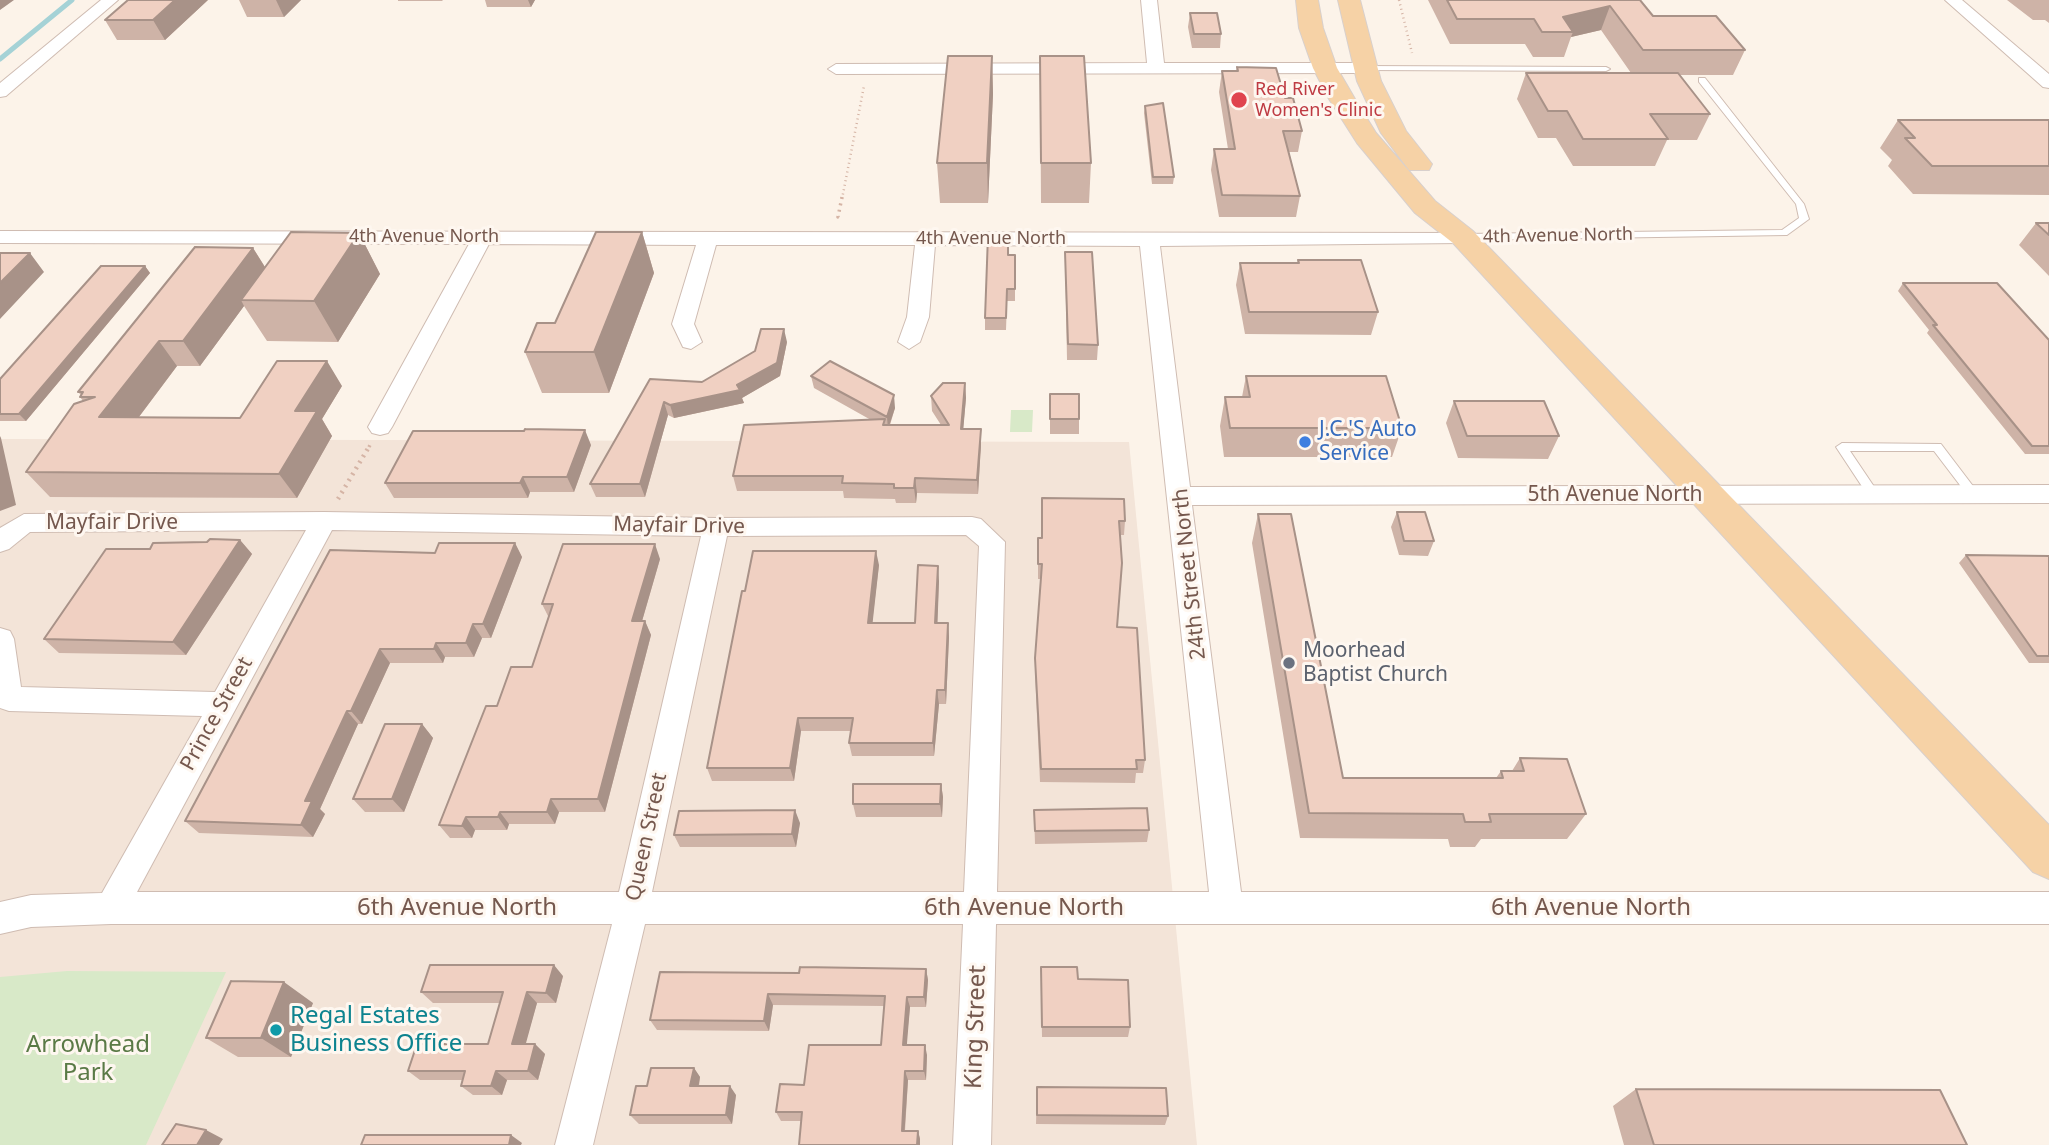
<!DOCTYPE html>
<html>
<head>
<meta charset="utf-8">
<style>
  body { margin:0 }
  canvas { display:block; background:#fcf3e9 }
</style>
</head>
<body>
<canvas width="2049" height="1145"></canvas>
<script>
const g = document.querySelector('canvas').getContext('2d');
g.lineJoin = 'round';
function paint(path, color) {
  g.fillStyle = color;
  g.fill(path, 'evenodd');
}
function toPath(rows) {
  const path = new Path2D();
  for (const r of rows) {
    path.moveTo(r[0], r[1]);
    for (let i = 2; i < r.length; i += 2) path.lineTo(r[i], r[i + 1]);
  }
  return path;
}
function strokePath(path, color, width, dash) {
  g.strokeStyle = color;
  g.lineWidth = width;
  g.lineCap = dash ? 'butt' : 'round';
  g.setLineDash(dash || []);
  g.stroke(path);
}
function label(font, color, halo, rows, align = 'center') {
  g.font = font + ' "Noto Sans",sans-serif';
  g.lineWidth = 6;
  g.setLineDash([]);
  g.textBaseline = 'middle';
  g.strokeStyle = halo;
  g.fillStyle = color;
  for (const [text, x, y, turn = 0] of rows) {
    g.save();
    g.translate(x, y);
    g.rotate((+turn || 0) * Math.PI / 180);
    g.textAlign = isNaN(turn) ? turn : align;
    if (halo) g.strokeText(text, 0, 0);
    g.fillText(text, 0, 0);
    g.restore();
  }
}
const residential = toPath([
  [0,439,1129,442,1197,1145,0,1145]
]);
const green = toPath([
  [1011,410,1033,410,1032,432,1010,432],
  [67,971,226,972,146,1145,0,1145,0,977]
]);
const stream = toPath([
  [0,59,72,0]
]);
const pathFar2 = toPath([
  [1399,0,1412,53],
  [842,199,864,86]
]);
const pathFar1 = toPath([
  [842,197,838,217,842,219],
  [369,447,371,443]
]);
const path = toPath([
  [338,499,370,445]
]);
const service = toPath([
  [1361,66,1606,67,1610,69,1606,71,1364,70,1361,70,1361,66],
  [1699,78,1705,78,1804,204,1809,219,1787,235,1463,240,1458,237,1463,234,1782,230,1799,218,1796,204,1699,82,1699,78],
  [1842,443,1941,444,1979,494,1973,498,1969,497,1934,451,1850,451,1879,494,1873,498,1869,497,1836,447,1842,443]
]);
const minor = toPath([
  [101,0,118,0,6,96,0,97,0,83,101,0],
  [1141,0,1157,0,1164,63,1364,63,1372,68,1364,73,836,74,828,69,836,64,1147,63,1141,0],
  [1945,0,1962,0,2049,74,2049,88,2043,87,1945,0],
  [0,231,1470,233,1473,237,1470,241,1463,243,1160,246,1190,487,2049,485,2049,503,1192,505,1241,892,2049,892,2049,924,996,924,991,1145,953,1145,963,924,645,924,593,1145,555,1145,612,924,111,924,31,927,0,934,0,902,31,895,102,893,202,716,9,711,0,708,0,628,10,631,14,639,21,687,215,692,306,530,30,532,9,549,0,552,0,528,24,514,324,512,716,518,972,517,981,519,1005,542,997,892,1209,892,1140,246,935,245,929,317,920,342,909,349,898,342,907,317,915,245,716,245,694,324,702,342,691,349,683,347,672,324,696,245,489,244,392,427,388,433,380,435,372,433,368,427,469,244,0,243,0,231],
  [332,530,701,536,619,892,137,892,332,530],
  [966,535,979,546,964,892,652,892,727,536,966,535]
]);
const primary = toPath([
  [1296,0,1318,0,1323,28,1337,68,1355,99,1376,133,1435,201,1473,231,2049,825,2049,879,2033,872,1453,243,1415,213,1357,143,1329,99,1313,68,1299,28,1296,0],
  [1338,0,1360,0,1381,81,1406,131,1432,164,1429,170,1409,170,1381,133,1357,81,1338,0]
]);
const wall = toPath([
  [208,0,165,40,117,40,105,20],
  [239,0,301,0,284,17,247,17],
  [398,0,443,0,442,1,398,1],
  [485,0,535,0,531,7,487,7],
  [1428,0,1640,0,1653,16,1745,50,1733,75,1680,75,1710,114,1697,140,1667,140,1655,166,1573,166,1556,138,1538,138,1517,99,1526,73,1631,73,1601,30,1571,37,1564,57,1533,57,1525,44,1450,44],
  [2007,0,2049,0,2049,23,2045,20,2033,20],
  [1190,13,1221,34,1220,48,1192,48,1188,27],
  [992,56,993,94,988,203,940,203,937,163],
  [1040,56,1091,163,1089,203,1041,203],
  [1237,67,1285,98,1302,131,1298,152,1289,152,1300,196,1296,217,1219,217,1211,170,1214,149,1228,149,1219,92,1222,71,1236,71],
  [1145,106,1174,177,1173,184,1152,184,1144,113],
  [1898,120,2049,120,2049,195,1913,194,1888,166,1892,160,1880,148],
  [2036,223,2049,223,2049,276,2019,245],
  [642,232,654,273,609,393,542,393,525,352,555,323],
  [359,233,380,274,338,342,267,341,244,306,200,366,177,366,139,417,240,418,342,386,322,419,332,436,297,498,50,497,26,472,83,401,80,397,81,395,78,392,253,248,265,267],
  [1065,252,1098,345,1097,360,1067,360],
  [1008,255,1015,255,1015,301,1007,301,1006,330,985,330,985,318],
  [1298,260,1378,312,1371,335,1245,334,1236,285,1240,263,1297,263],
  [145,266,150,273,26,421,0,421,0,379],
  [1903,283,2049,340,2049,454,2025,454,1927,333,1929,330,1898,291],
  [787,342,780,376,742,398,744,403,674,418,668,415,645,497,596,497,590,484,650,379,702,382],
  [811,376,895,408,890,425,941,425,932,411,931,396,965,383,966,398,963,429,981,444,978,494,917,493,916,503,896,503,895,499,844,498,843,491,737,491,733,476,871,420,814,388],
  [1246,376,1402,428,1392,457,1224,457,1220,426,1225,397,1242,397],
  [1050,394,1079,419,1079,434,1050,434],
  [1454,401,1559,436,1548,459,1458,458,1446,423],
  [591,445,574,492,530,492,528,498,394,498,385,483],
  [1042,498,1125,521,1124,535,1120,535,1117,627,1145,760,1143,773,1136,773,1135,783,1040,782,1035,672,1041,579,1038,579,1038,538,1042,538],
  [1397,512,1434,541,1428,556,1399,555,1391,527],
  [1258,514,1343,778,1496,778,1501,771,1512,771,1520,758,1586,814,1567,839,1481,839,1475,847,1450,847,1448,839,1300,838,1252,543],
  [240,540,252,554,186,655,59,653,44,639,150,549],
  [515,543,522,557,491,638,482,638,474,657,445,657,443,663,390,663,362,724,358,724,320,809,325,814,313,837,199,833,185,821,435,553],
  [1966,555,2049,556,2049,663,2029,663,1959,563],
  [660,559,642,621,645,621,651,635,605,812,559,812,555,824,509,824,507,830,475,830,472,838,450,838,439,825,497,706,532,667,549,618,542,604],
  [879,565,872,623,915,623,939,581,937,623,948,623,949,637,946,704,939,704,934,756,852,756,849,743,851,731,801,731,794,781,712,781,707,768,745,591],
  [422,724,433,738,404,812,365,812,353,799],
  [941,784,943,797,942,817,856,817,853,804],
  [1034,810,1149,830,1147,842,1035,844],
  [800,823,796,847,680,847,674,835],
  [926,969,928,980,926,1007,910,1007,906,1045,927,1055,926,1080,908,1080,905,1131,918,1131,920,1139,920,1145,799,1145,801,1121,781,1121,776,1112,804,1085,881,1045,884,1006,773,1005,769,1031,657,1030,650,1020,799,973],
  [563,976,556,1003,537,1003,525,1044,535,1044,545,1054,538,1080,507,1080,502,1095,473,1095,461,1086,463,1080,420,1080,408,1071,488,1044,500,1003,433,1003,421,992],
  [1041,978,1078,979,1130,1027,1128,1037,1042,1037],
  [313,1003,291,1057,238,1057,206,1038],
  [694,1068,700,1077,699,1086,736,1095,732,1124,639,1124,630,1115,647,1086],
  [1037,1087,1168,1116,1165,1125,1036,1124],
  [1636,1089,1967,1145,1624,1145,1613,1106]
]);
const shadedWall = toPath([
  [0,0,14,0,0,10],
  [175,0,208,0,165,40,153,20],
  [276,0,301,0,284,17],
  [528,0,535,0,531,7],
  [1610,6,1601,30,1571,37,1573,32,1563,17],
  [992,56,993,94,988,203,987,163],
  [642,232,654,273,609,393,594,352],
  [359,233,380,274,338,342,314,301],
  [253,248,268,272,241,300,244,306,200,366,183,341],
  [30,253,44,272,0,319,0,283],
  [145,266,150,273,26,421,19,414],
  [784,329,787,342,780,376,742,398,744,403,674,418,670,405,737,385],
  [159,341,177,366,120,442,99,417],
  [327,361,342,386,322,419,332,436,297,498,279,474,295,411],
  [965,383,966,398,962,444,961,429],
  [894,395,895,408,888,429,887,417],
  [664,402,668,415,645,497,640,484],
  [981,429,981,444,978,494,977,480],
  [585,430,591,445,574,492,567,477],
  [0,436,1,438,16,505,0,511],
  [523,477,530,492,528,498,520,483],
  [915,478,917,493,916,503,914,488],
  [240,540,252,554,186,655,173,642],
  [515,543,522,557,491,638,483,624],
  [655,544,660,559,638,635,632,621],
  [876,551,879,565,871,637,868,623],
  [938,566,939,581,937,637,935,623],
  [645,621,651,635,605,812,598,799],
  [948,623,949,637,946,704,945,690],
  [473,624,482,638,474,657,466,643],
  [436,643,445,657,443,663,434,649],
  [380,649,390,663,362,724,351,711],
  [937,690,939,704,934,756,933,743],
  [347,711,358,724,320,809,325,814,313,837,301,825,305,801],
  [798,718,801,731,794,781,790,768],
  [422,724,433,738,404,812,392,799],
  [941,784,943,797,942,817,940,804],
  [551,799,559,812,555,824,547,812],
  [795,810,800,823,796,847,792,834],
  [500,812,509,824,507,830,498,817],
  [466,817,475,830,472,838,462,826],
  [554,965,563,976,556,1003,546,993],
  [926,969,928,980,926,1007,924,997],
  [284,982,313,1003,291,1057,261,1038],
  [527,992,537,1003,523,1054,512,1044],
  [768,994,773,1005,769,1031,764,1021],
  [907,997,910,1007,906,1055,903,1045],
  [535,1044,545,1054,538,1080,528,1071],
  [925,1045,927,1055,926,1080,924,1071],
  [694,1068,700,1077,697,1095,690,1086],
  [496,1071,507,1080,502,1095,491,1086],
  [905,1071,908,1080,904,1139,902,1131],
  [730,1086,736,1095,732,1124,726,1115],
  [206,1130,223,1139,219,1145,197,1145],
  [918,1131,920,1139,920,1145,917,1145],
  [511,1135,522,1143,521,1145,509,1145]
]);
const building = toPath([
  [128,0,175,0,153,20,105,20,128,0],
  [1447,0,1640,0,1653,16,1716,16,1745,50,1643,50,1610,6,1563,17,1573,32,1542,32,1534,19,1457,19,1447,0],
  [1190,13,1217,13,1221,34,1194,34,1190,13],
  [948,56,992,56,987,163,937,163,948,56],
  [1040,56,1084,56,1091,163,1041,163,1040,56],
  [1237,67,1276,68,1285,98,1293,98,1302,131,1283,131,1300,196,1222,195,1214,149,1235,149,1222,71,1238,71,1237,67],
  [1526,73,1678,73,1710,114,1650,114,1668,139,1583,139,1567,111,1548,111,1526,73],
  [1163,103,1174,177,1153,177,1145,106,1163,103],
  [1898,120,2049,120,2049,166,1932,166,1905,138,1915,138,1898,120],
  [2036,223,2049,223,2049,235,2036,223],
  [291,232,359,233,314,301,241,300,291,232],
  [596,232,642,232,594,352,525,352,537,323,555,323,596,232],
  [988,235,1008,236,1008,255,1015,255,1015,289,1007,289,1006,318,985,318,988,235],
  [195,247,253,248,183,341,159,341,99,417,240,418,277,361,327,361,295,411,317,411,279,474,26,472,74,404,95,397,80,397,83,392,78,392,195,247],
  [1065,252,1092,252,1098,345,1068,344,1065,252],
  [0,253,30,253,0,283,0,253],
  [1298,260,1361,260,1378,312,1249,312,1240,263,1299,263,1298,260],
  [101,266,145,266,19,414,0,414,0,379,101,266],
  [1903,283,1997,283,2049,340,2049,446,2032,446,1933,325,1937,325,1903,283],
  [761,329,784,329,777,363,737,385,740,390,670,405,664,402,640,484,590,484,650,379,702,382,755,351,761,329],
  [830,361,894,395,887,417,811,376,830,361],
  [1246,376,1386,376,1402,428,1230,428,1225,397,1250,397,1246,376],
  [943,383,965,383,961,429,981,429,977,480,915,478,914,488,894,488,894,484,842,483,843,476,733,476,744,425,885,419,883,425,949,425,931,396,943,383],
  [1050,394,1079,394,1079,419,1050,419,1050,394],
  [1454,401,1544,401,1559,436,1467,436,1454,401],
  [525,429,585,430,567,477,523,477,520,483,385,483,413,431,524,431,525,429],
  [1042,498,1124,499,1125,521,1119,521,1122,563,1117,627,1137,628,1145,760,1136,760,1137,769,1041,769,1035,658,1042,564,1038,564,1038,538,1042,538,1042,498],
  [1397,512,1425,512,1434,541,1404,541,1397,512],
  [1258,514,1291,514,1343,778,1503,778,1501,771,1524,771,1520,758,1567,759,1586,814,1489,814,1491,822,1465,822,1463,814,1309,813,1258,514],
  [210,539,240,540,173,642,44,639,106,549,150,549,153,543,207,542,210,539],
  [439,543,515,543,483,624,473,624,466,643,436,643,434,649,380,649,351,711,347,711,305,801,312,801,301,825,185,821,330,550,435,553,439,543],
  [563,544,655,544,632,621,645,621,598,799,551,799,547,812,500,812,498,817,466,817,462,826,439,825,486,706,497,706,511,667,532,667,553,604,542,604,563,544],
  [753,551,876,551,868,623,915,623,918,565,938,566,935,623,948,623,945,690,937,690,933,743,849,743,853,718,798,718,790,768,707,768,742,591,745,591,753,551],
  [1966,555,2049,556,2049,656,2037,656,1966,555],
  [385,724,422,724,392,799,353,799,385,724],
  [853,784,941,784,940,804,853,804,853,784],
  [1147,808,1149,830,1035,831,1034,810,1147,808],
  [795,810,792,834,674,835,679,811,795,810],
  [430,965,554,965,546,993,527,992,512,1044,535,1044,528,1071,496,1071,491,1086,461,1086,465,1071,408,1071,417,1044,488,1044,503,992,421,992,430,965],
  [800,967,926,969,924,997,907,997,903,1045,925,1045,924,1071,905,1071,902,1131,918,1131,917,1145,799,1145,802,1112,776,1112,780,1084,804,1085,809,1045,881,1045,885,996,768,994,764,1021,650,1020,660,972,799,973,800,967],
  [1041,967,1077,967,1078,979,1128,980,1130,1027,1042,1027,1041,967],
  [231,981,284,982,261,1038,206,1038,231,981],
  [651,1068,694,1068,690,1086,730,1086,726,1115,630,1115,636,1086,647,1086,651,1068],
  [1037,1087,1166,1088,1168,1116,1037,1115,1037,1087],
  [1636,1089,1940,1090,1967,1145,1654,1145,1636,1089],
  [176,1124,206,1130,197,1145,162,1145,176,1124],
  [365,1135,511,1135,509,1145,361,1145,365,1135]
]);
const markers = [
  [1239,100,9,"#e0444e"],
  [1305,442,7,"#3f7fe0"],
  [1289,663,7,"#6b7280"],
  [276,1030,7,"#0f9aa8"]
];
const farHealthnames = [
  ["Red River",1255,90],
  ["Women's Clinic",1255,111]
];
const farStreetnames = [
  ["4th Avenue North",1558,236,-1],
  ["4th Avenue North",424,237],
  ["4th Avenue North",991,239]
];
const shopNames = [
  ["J.C.'S Auto",1319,430],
  ["Service",1319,454]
];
const streetNames = [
  ["5th Avenue North",1615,495],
  ["Mayfair Drive",112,523],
  ["Mayfair Drive",679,526,1],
  ["24th Street North",1190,574,-96],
  ["Prince Street",217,714,-61],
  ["Queen Street",647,837,-78]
];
const worshipNames = [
  ["Moorhead",1303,651],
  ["Baptist Church",1303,675]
];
const nearStreetnames = [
  ["6th Avenue North",457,908],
  ["6th Avenue North",1024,908],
  ["6th Avenue North",1591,908],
  ["King Street",976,1027,-88]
];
const nearCulturenames = [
  ["Regal Estates",290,1016],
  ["Business Office",290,1044]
];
const nearParknames = [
  ["Arrowhead",88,1045],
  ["Park",88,1073]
];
paint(residential, '#f3e4d8');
paint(green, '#d8e9c8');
strokePath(stream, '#a5d2d6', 5);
strokePath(service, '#cfbcb2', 2);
strokePath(minor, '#cfbcb2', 2);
strokePath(primary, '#d8d0cd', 2);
strokePath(pathFar2, '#d5b4a5', 2.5, [1, 3.5]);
strokePath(pathFar1, '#d5b4a5', 3.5, [2, 4.5]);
strokePath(path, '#d5b4a5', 4.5, [2, 5]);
paint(service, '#fff');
paint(minor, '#fff');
paint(primary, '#f6d2a6');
paint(wall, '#ceb3a7');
paint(shadedWall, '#a89288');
paint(building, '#f0d0c2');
strokePath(building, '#a89288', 2);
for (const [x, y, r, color] of markers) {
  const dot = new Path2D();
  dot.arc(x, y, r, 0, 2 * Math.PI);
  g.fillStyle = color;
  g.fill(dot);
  strokePath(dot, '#fef7f0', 2.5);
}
label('18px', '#be3a42', '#fef7f0', farHealthnames, 'left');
label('18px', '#75584e', '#fef7f0', farStreetnames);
label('21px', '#366cbe', '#fef7f0', shopNames, 'left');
label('21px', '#75584e', '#fef7f0', streetNames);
label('21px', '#5b616d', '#fef7f0', worshipNames, 'left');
label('24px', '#75584e', '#fef7f0', nearStreetnames);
label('24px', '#0d838f', '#fef7f0', nearCulturenames, 'left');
label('24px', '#5a7a46', '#fef7f0', nearParknames);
</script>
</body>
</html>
